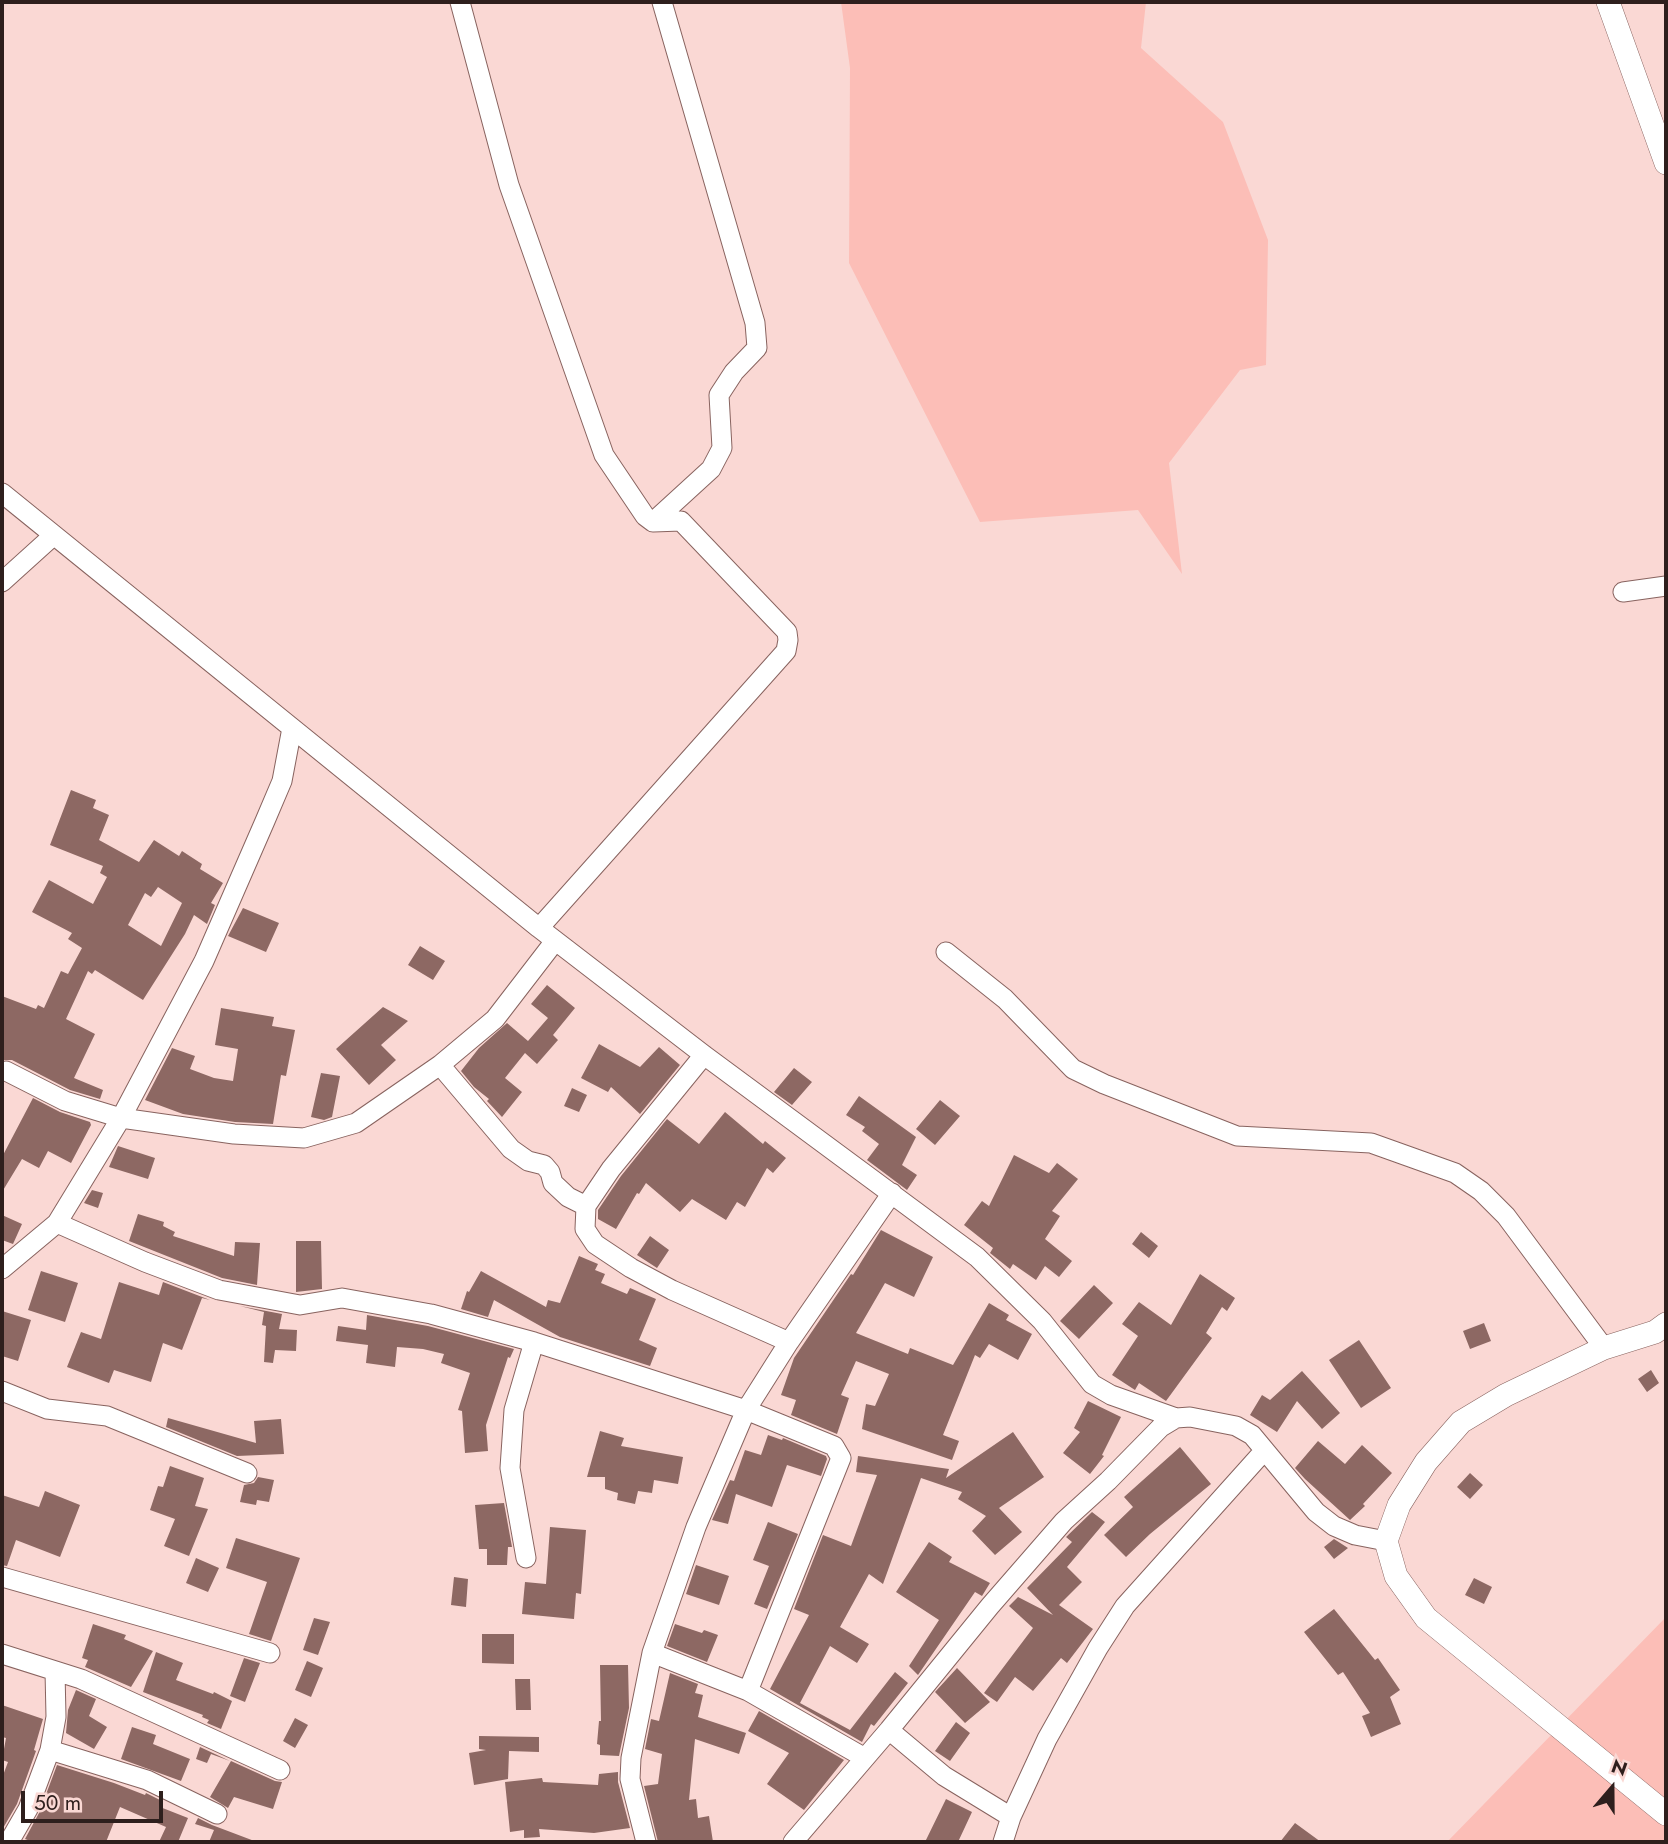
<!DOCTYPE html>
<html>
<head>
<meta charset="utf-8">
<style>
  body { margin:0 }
  #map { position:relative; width:1668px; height:1844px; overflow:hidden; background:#fad8d4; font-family:Jost,sans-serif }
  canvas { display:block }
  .frame { position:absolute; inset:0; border:4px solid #2e1f1d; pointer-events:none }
  .north { position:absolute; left:1577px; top:1753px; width:70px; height:70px; -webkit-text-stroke:5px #fad8d4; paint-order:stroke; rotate:20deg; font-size:19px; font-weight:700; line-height:28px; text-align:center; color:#2e1f1d }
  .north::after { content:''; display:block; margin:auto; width:24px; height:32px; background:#2e1f1d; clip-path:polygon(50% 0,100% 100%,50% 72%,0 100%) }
  .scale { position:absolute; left:21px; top:1791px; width:142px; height:32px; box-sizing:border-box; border:4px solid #2e1f1d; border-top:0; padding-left:9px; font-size:21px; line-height:24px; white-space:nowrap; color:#2e1f1d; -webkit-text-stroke:5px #fad8d4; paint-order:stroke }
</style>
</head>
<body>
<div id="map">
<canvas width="1668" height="1844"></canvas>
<div class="frame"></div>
<div class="north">N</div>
<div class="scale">50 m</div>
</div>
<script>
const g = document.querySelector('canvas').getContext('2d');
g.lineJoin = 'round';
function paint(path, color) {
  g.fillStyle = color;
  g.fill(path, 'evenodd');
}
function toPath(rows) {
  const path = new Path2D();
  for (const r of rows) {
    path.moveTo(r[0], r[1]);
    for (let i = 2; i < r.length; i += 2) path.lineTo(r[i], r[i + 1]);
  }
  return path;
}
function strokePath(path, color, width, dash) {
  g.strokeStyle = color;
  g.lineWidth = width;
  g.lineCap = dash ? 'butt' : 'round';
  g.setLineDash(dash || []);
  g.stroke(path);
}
const green = toPath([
  [841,2,1146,2,1141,48,1223,122,1268,240,1266,365,1240,370,1169,463,1182,574,1138,510,980,522,849,263,850,68],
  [1666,1617,1666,1842,1447,1842]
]);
const building = toPath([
  [71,790,96,800,93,808,109,815,99,840,139,862,154,840,179,856,182,851,202,864,200,869,223,883,211,903,215,905,207,924,194,915,185,934,143,1000,95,970,92,974,88,971,66,1019,95,1034,74,1078,103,1090,100,1099,70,1090,12,1060,2,1060,2,996,36,1009,38,1005,44,1008,61,971,68,974,82,948,68,939,72,933,32,912,49,880,93,904,107,877,100,873,103,866,50,845],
  [158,887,182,903,161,946,128,925,145,893,151,897],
  [243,908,279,923,266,952,228,936],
  [420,946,445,961,433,980,408,965],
  [547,985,575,1008,553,1035,558,1040,537,1064,525,1053,505,1078,522,1092,502,1117,487,1101,489,1099,474,1087,461,1071,479,1048,507,1023,528,1041,548,1018,531,1004],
  [383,1007,408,1021,381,1045,396,1060,369,1085,336,1049],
  [221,1008,274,1017,272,1026,295,1030,286,1076,281,1075,273,1124,235,1122,183,1114,145,1100,172,1048,195,1056,190,1069,214,1078,233,1081,238,1049,215,1045],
  [599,1044,640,1067,659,1047,680,1065,640,1114,611,1087,608,1092,581,1078],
  [794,1068,812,1082,792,1105,774,1092],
  [321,1073,340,1076,332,1117,324,1120,311,1117],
  [572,1088,587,1095,579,1112,564,1106],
  [859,1096,916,1137,902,1165,917,1175,907,1190,867,1160,879,1144,862,1131,865,1127,846,1115],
  [33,1098,60,1112,90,1122,91,1125,71,1163,48,1151,39,1168,22,1159,2,1192,2,1157],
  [940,1100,960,1116,935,1145,916,1129],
  [725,1112,763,1144,765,1141,786,1158,773,1173,767,1168,745,1207,737,1202,726,1220,692,1199,680,1212,646,1183,639,1194,637,1193,616,1229,598,1219,598,1210,621,1176,667,1119,699,1144],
  [118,1146,155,1158,148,1179,109,1167],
  [1014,1155,1049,1173,1057,1163,1078,1179,1052,1211,1060,1216,1045,1239,1072,1261,1059,1277,1045,1266,1036,1280,1013,1264,1010,1269,990,1253,993,1248,964,1225,982,1201,989,1206],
  [92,1190,103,1193,98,1208,84,1203],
  [138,1214,164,1222,163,1226,175,1232,173,1236,234,1256,235,1242,260,1243,257,1285,222,1278,129,1241],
  [2,1215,22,1224,13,1244,2,1240],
  [881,1230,933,1257,914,1297,885,1283,856,1333,908,1354,910,1348,953,1365,989,1303,1009,1315,1006,1320,1032,1334,1018,1360,989,1344,980,1358,975,1355,943,1435,959,1441,952,1460,862,1429,866,1404,875,1406,889,1374,856,1361,841,1395,849,1398,837,1434,791,1415,796,1400,781,1395,794,1358,851,1274,853,1275],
  [1141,1232,1158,1246,1149,1258,1132,1244],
  [650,1236,669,1250,657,1268,637,1255],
  [296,1241,321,1241,322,1289,296,1292],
  [579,1256,598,1264,595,1270,605,1274,601,1283,627,1294,630,1288,656,1299,639,1340,657,1348,650,1366,560,1337,494,1300,488,1317,461,1309,467,1291,469,1292,481,1271,546,1307,548,1300,560,1303],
  [41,1271,78,1283,65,1322,28,1310],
  [1200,1274,1235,1298,1227,1311,1222,1307,1206,1333,1212,1338,1166,1401,1139,1383,1135,1390,1112,1375,1138,1336,1122,1324,1139,1302,1171,1325],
  [119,1282,159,1295,163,1282,210,1300,202,1298,182,1350,163,1343,151,1382,114,1370,109,1383,67,1367,81,1332,101,1339],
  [1094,1285,1113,1303,1079,1339,1060,1321],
  [240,1306,282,1314,279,1329,297,1330,296,1351,275,1350,273,1363,264,1362,266,1326,262,1325,264,1312],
  [2,1311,31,1320,18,1361,2,1356],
  [367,1315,428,1326,514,1349,510,1358,508,1357,486,1425,488,1451,465,1453,462,1411,458,1410,470,1373,441,1363,444,1354,423,1349,397,1347,395,1367,366,1363,368,1345,336,1341,338,1326,366,1330],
  [1484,1323,1491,1341,1470,1349,1463,1331],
  [1359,1340,1391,1388,1361,1408,1329,1360],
  [1651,1370,1659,1383,1647,1392,1638,1379],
  [1302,1371,1340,1413,1322,1429,1297,1401,1277,1432,1250,1415,1262,1395,1270,1400],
  [1088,1401,1121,1417,1102,1455,1104,1456,1090,1474,1063,1453,1080,1432,1074,1428],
  [168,1418,256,1443,254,1421,281,1419,284,1454,237,1456,166,1427],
  [600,1431,624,1438,621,1446,683,1457,678,1484,654,1480,652,1493,638,1491,635,1504,617,1500,618,1493,605,1489,605,1477,587,1477],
  [1013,1432,1044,1477,999,1508,1022,1532,995,1555,972,1531,986,1516,958,1499,962,1492,921,1478,883,1584,869,1574,840,1627,869,1644,857,1663,830,1646,800,1703,850,1730,895,1672,908,1683,874,1726,871,1724,862,1742,770,1689,809,1615,794,1609,823,1535,851,1546,877,1475,856,1472,858,1456,949,1469,946,1478],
  [768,1435,782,1440,783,1438,826,1456,827,1459,821,1476,787,1465,772,1507,736,1494,728,1524,712,1520,730,1480,734,1481,745,1450,761,1455],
  [1318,1441,1345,1464,1362,1445,1392,1473,1363,1504,1365,1506,1350,1520,1305,1479,1295,1468],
  [1180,1447,1211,1484,1150,1534,1126,1557,1104,1535,1133,1507,1124,1497],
  [170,1466,204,1478,195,1506,208,1509,189,1556,164,1546,175,1519,150,1510,158,1486,163,1487],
  [1470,1473,1483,1485,1470,1499,1457,1487],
  [258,1477,274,1480,269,1502,257,1500,256,1505,240,1502,244,1485,254,1483],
  [45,1491,80,1505,60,1557,16,1540,7,1566,2,1565,2,1495,39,1507],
  [504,1503,512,1547,508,1547,507,1565,487,1565,487,1549,479,1549,475,1505],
  [1092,1512,1105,1522,1067,1567,1082,1582,1059,1605,1093,1629,1067,1663,1061,1658,1033,1691,1015,1677,997,1702,984,1693,1033,1628,1009,1606,1018,1597,1053,1615,1027,1588,1072,1542,1066,1537],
  [768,1522,798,1534,767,1609,754,1604,769,1566,753,1560],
  [550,1527,586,1530,581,1594,576,1593,574,1619,522,1614,525,1582,546,1584],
  [236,1538,300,1558,271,1641,249,1634,267,1582,226,1568],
  [1334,1539,1348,1548,1334,1559,1324,1547],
  [929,1542,952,1557,949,1562,990,1583,982,1596,975,1592,918,1675,909,1666,939,1620,896,1592],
  [196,1558,219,1568,208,1592,186,1583],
  [696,1565,729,1576,719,1605,686,1594],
  [454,1577,468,1579,466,1607,451,1605],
  [1474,1578,1492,1587,1484,1604,1465,1595],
  [1334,1609,1375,1660,1378,1658,1400,1690,1390,1697,1401,1724,1371,1737,1362,1716,1370,1713,1343,1672,1338,1675,1304,1632],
  [314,1618,330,1622,318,1655,303,1650],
  [93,1624,126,1635,124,1639,153,1651,131,1687,85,1667,88,1660,82,1658],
  [675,1624,702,1633,704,1630,718,1635,707,1662,667,1646],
  [482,1634,514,1634,514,1664,482,1663],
  [156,1652,183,1663,176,1680,213,1694,214,1692,232,1701,221,1729,207,1723,209,1720,202,1717,203,1715,143,1692],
  [244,1658,260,1663,245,1702,230,1696],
  [307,1661,323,1668,311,1697,295,1690],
  [600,1665,628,1665,629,1708,619,1756,600,1755,600,1745,597,1744,599,1721,601,1721],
  [957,1668,990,1702,965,1723,935,1692],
  [670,1673,698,1684,695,1693,703,1695,698,1717,746,1733,739,1754,695,1739,689,1800,696,1799,698,1818,709,1816,713,1842,658,1842,644,1786,658,1784,662,1754,645,1749,651,1719,659,1721],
  [515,1679,530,1679,531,1710,516,1710],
  [76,1690,96,1699,89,1716,107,1727,94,1749,66,1733,68,1710],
  [2,1705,43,1719,34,1750,36,1751,17,1804,2,1830,2,1778,8,1762,2,1760,6,1738,2,1737],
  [759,1711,844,1760,804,1810,767,1784,789,1753,748,1731],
  [295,1718,308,1725,295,1748,283,1741],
  [956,1722,970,1733,950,1761,935,1751],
  [132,1727,156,1735,153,1744,190,1759,181,1781,121,1759],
  [479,1736,539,1737,539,1752,509,1751,508,1779,474,1785,469,1753,486,1750,479,1749],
  [200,1747,230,1761,211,1754,207,1763,196,1759],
  [231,1761,275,1781,282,1782,273,1809,234,1797,228,1808,210,1797],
  [57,1765,114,1783,145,1795,146,1793,162,1801,160,1807,188,1818,178,1842,159,1842,166,1827,120,1807,106,1842,33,1842,25,1839,39,1813],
  [618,1772,618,1782,630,1828,594,1833,539,1829,540,1837,524,1838,524,1830,510,1832,505,1782,542,1778,543,1782,598,1785,599,1774],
  [946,1799,972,1812,958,1842,925,1842],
  [198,1818,212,1825,257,1842,209,1842,214,1830,195,1824],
  [1295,1823,1321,1842,1280,1842]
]);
const minor = toPath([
  [460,2,509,185,604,455,645,516,653,522,681,521,787,632,788,640,786,651,539,928],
  [2,493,539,928,704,1055,977,1257,1042,1321,1092,1384,1111,1395,1176,1418],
  [653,522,711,469,722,448,719,395,734,372,757,348,755,323,662,2],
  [2,582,54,535],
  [1623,592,1666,586],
  [946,952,1005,999,1073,1069,1104,1084,1237,1136,1371,1143,1455,1173,1481,1191,1506,1216,1604,1348],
  [704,1055,611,1169,586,1206,585,1229,595,1244,631,1268,672,1290,789,1342],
  [440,1065,511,1149,528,1161,544,1165,550,1172,553,1183,568,1197,586,1206],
  [6,1071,65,1101,121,1118,234,1134,304,1138,356,1123,440,1065,495,1019,555,941],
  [57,1223,145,1262,219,1290,300,1305,342,1298,431,1314,534,1342,746,1410,834,1446,841,1458,748,1691],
  [2,1269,57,1223,121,1118,204,961,265,821,282,781,292,728],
  [2,1391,47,1409,107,1416,247,1473],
  [526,1558,510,1468,514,1410,534,1342],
  [2,1577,270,1653],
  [652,1653,748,1691,865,1758],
  [2,1654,81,1679,280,1770],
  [889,1730,944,1776,1011,1817],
  [50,1750,147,1780,217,1814],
  [9,1842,28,1809,50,1750,56,1717,55,1671],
  [646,1842,630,1779,631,1758,652,1653,696,1527,746,1410,789,1342,892,1193],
  [793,1842,889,1730,990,1606,1064,1521,1108,1481,1161,1427,1176,1418,1190,1417,1236,1426,1252,1435,1316,1512,1334,1526,1355,1535,1386,1541],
  [1003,1842,1011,1817,1047,1739,1098,1648,1125,1606,1264,1451]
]);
const tertiary = toPath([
  [1608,2,1666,163],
  [1666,1324,1655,1332,1604,1348,1506,1395,1461,1422,1426,1462,1399,1505,1386,1541,1396,1576,1426,1618,1666,1814]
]);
paint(green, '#fcbeb7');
paint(building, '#8d6863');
strokePath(minor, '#88635f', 21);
strokePath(tertiary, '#88635f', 24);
strokePath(minor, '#fff', 19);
strokePath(tertiary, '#fff', 23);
</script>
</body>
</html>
